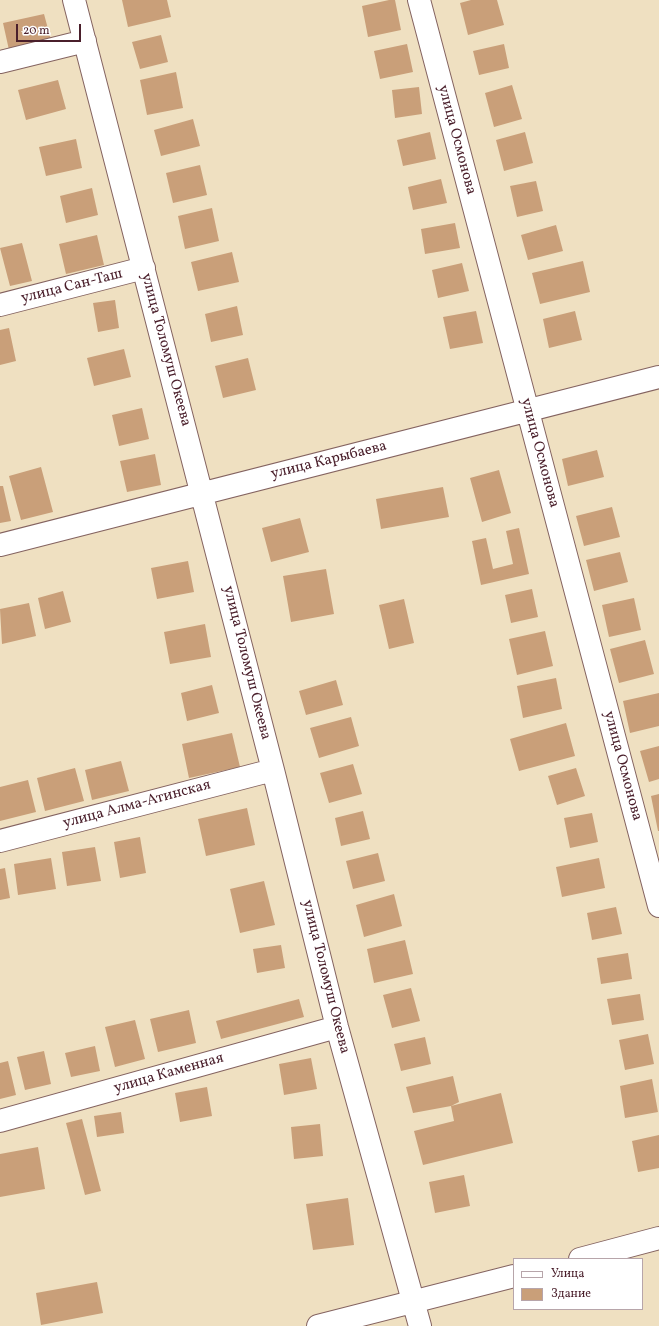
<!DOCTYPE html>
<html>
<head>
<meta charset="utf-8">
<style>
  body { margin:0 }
  #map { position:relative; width:659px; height:1326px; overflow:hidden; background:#efe0c1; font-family:Vollkorn,serif }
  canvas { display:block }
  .legend { position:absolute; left:513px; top:1258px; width:130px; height:52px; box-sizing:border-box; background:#fff; border:1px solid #b7a5aa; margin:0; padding:5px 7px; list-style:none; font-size:12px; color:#4a1f2b }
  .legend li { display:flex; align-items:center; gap:8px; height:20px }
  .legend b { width:20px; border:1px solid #b7a5aa }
  .scale { position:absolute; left:16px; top:24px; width:65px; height:18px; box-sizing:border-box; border:2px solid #4a1f2b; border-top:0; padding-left:5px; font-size:12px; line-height:14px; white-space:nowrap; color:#4a1f2b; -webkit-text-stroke:3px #fff; paint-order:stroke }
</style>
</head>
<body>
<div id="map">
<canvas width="659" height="1326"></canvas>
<ul class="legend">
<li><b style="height:5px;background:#fff"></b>Улица</li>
<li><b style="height:11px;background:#c99f79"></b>Здание</li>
</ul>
<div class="scale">20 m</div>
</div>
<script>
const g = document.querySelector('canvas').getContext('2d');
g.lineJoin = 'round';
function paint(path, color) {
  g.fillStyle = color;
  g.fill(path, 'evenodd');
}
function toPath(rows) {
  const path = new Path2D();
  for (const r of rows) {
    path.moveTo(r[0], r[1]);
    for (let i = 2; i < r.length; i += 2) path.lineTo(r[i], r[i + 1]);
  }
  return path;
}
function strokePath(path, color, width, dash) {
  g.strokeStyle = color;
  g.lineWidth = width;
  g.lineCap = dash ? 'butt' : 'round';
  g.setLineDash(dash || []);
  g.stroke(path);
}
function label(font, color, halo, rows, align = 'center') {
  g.font = font + ' Vollkorn,serif';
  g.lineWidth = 3;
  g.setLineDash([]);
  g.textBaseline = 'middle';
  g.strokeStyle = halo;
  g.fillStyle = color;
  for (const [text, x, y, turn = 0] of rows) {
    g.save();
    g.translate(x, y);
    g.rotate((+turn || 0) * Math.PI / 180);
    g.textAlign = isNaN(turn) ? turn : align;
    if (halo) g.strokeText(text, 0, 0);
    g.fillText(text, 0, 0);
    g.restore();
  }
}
const building = toPath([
  [122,0,167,0,171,17,128,27],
  [389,0,395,0,401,30,368,37,362,6],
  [471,0,497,0,504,25,468,35,460,3],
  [44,14,51,40,9,50,3,23],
  [161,35,168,62,140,69,132,42],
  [407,44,413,72,380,79,374,51],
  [504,44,509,68,479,75,473,51],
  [176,72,183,108,147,115,140,80],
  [58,80,66,109,26,120,18,90],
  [512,85,522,119,494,127,485,93],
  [419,87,422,114,395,118,392,90],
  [193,119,200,146,161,156,154,130],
  [430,132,436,159,403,166,397,140],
  [525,132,533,163,504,171,496,140],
  [76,139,82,168,46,176,39,147],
  [200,165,207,195,173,203,166,173],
  [441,179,447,203,413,210,408,187],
  [536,181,543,211,517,217,510,186],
  [92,188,98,215,66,223,60,196],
  [212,208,219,241,185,249,178,216],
  [455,223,460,248,425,254,421,229],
  [556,225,563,251,528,260,521,235],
  [97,235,104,265,66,274,59,244],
  [22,243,32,281,10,286,0,248],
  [232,252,239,282,198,291,191,262],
  [583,261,590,292,540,304,532,273],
  [462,263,469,291,438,298,432,270],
  [115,300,119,328,98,332,93,303],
  [237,306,243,335,211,342,205,314],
  [476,311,483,343,450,349,443,317],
  [575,311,582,340,549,348,543,319],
  [9,328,16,361,0,365,0,330],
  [124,349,131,377,94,386,87,358],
  [248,358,256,390,223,398,215,366],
  [142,408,149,439,119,446,112,415],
  [597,450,604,477,568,486,562,459],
  [155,454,161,485,127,492,120,461],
  [41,467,53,512,21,520,9,476],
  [499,470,511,513,482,522,470,478],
  [0,486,3,486,11,521,0,523],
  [443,487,449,517,381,529,376,499],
  [612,507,620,537,584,546,576,516],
  [300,518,309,552,271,562,262,528],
  [519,528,529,574,481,585,472,541,486,538,493,569,513,564,506,531],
  [620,552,628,582,594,591,586,560],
  [188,561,194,592,157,599,151,568],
  [326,569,334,614,291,622,283,576],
  [532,589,538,617,511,623,505,595],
  [63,591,71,622,45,629,38,598],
  [634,598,641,630,609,637,602,605],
  [404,599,414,643,389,649,379,605],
  [29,603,36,636,2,644,0,609],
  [205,624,211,657,170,664,164,632],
  [545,631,553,666,517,675,509,639],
  [645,640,654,674,619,683,610,649],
  [556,678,562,709,523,718,517,686],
  [336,680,343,705,306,715,299,691],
  [212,685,219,713,187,721,181,693],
  [659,693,659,726,630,733,623,701],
  [351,717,359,746,319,758,310,728],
  [566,723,575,756,519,771,510,739],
  [232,733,240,767,189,778,182,744],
  [659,746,659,779,649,782,640,751],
  [121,761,129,791,92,800,85,770],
  [353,764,362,794,329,803,320,773],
  [75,768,84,801,45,811,37,778],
  [576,768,585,796,557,805,548,776],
  [28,780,36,812,0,821,0,787],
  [659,794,659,831,658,831,651,796],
  [247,808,255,845,206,856,198,819],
  [363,811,370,839,341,846,335,818],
  [592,813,598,842,570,848,564,818],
  [140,837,146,873,120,878,114,842],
  [95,847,101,881,67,886,62,852],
  [378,853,385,881,353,889,346,861],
  [51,858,56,889,18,895,14,864],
  [599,858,605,888,562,897,556,867],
  [5,868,10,898,0,900,0,869],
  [264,881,275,925,240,933,230,889],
  [394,894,402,926,364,937,356,905],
  [616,907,622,934,592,940,587,913],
  [405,940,413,974,374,983,367,949],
  [281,945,285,968,257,973,253,949],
  [628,953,632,979,601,984,597,958],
  [411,988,420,1021,392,1028,383,995],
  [640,994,644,1020,612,1025,607,999],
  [299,999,304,1017,221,1039,216,1021],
  [189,1010,196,1043,158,1052,150,1019],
  [135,1020,145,1059,115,1067,105,1027],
  [648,1034,654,1064,625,1070,619,1040],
  [425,1037,431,1064,401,1071,394,1044],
  [95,1046,100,1071,71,1077,65,1053],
  [44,1051,51,1084,25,1090,17,1057],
  [311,1058,317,1089,284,1095,279,1064],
  [8,1061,16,1095,0,1099,0,1063],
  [453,1076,459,1102,451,1106,501,1093,513,1143,423,1165,414,1131,454,1121,451,1106,413,1113,406,1087],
  [652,1079,658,1112,625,1118,620,1086],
  [207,1087,212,1116,180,1122,175,1093],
  [121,1112,124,1133,97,1137,94,1116],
  [82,1119,101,1191,85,1195,66,1123],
  [320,1124,323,1156,294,1159,291,1127],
  [659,1135,659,1168,638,1172,632,1141],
  [38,1147,45,1189,0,1197,0,1154],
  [464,1175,470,1206,435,1213,429,1182],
  [348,1198,354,1245,313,1250,306,1204],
  [97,1282,103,1313,41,1325,36,1293]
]);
const minor = toPath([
  [74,0,273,770,337,1027,420,1326],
  [419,0,659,906],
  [0,62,85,41],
  [0,305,144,268],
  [0,545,659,377],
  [0,841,273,770],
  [0,1121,337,1027],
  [580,1259,659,1238],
  [318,1326,514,1276]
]);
const streetNames = [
  ["улица Осмонова",456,140,75],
  ["улица Сан-Таш",72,287,-14],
  ["улица Толомуш Океева",165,350,75],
  ["улица Осмонова",539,453,75],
  ["улица Карыбаева",329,461,-14],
  ["улица Толомуш Океева",246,663,76],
  ["улица Осмонова",622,766,75],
  ["улица Алма-Атинская",137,805,-15],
  ["улица Толомуш Океева",325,977,76],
  ["улица Каменная",169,1074,-16]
];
paint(building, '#c99f79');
strokePath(minor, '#846360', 24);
strokePath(minor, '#fff', 22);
label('15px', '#4a1f2b', '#fff', streetNames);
</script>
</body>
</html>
